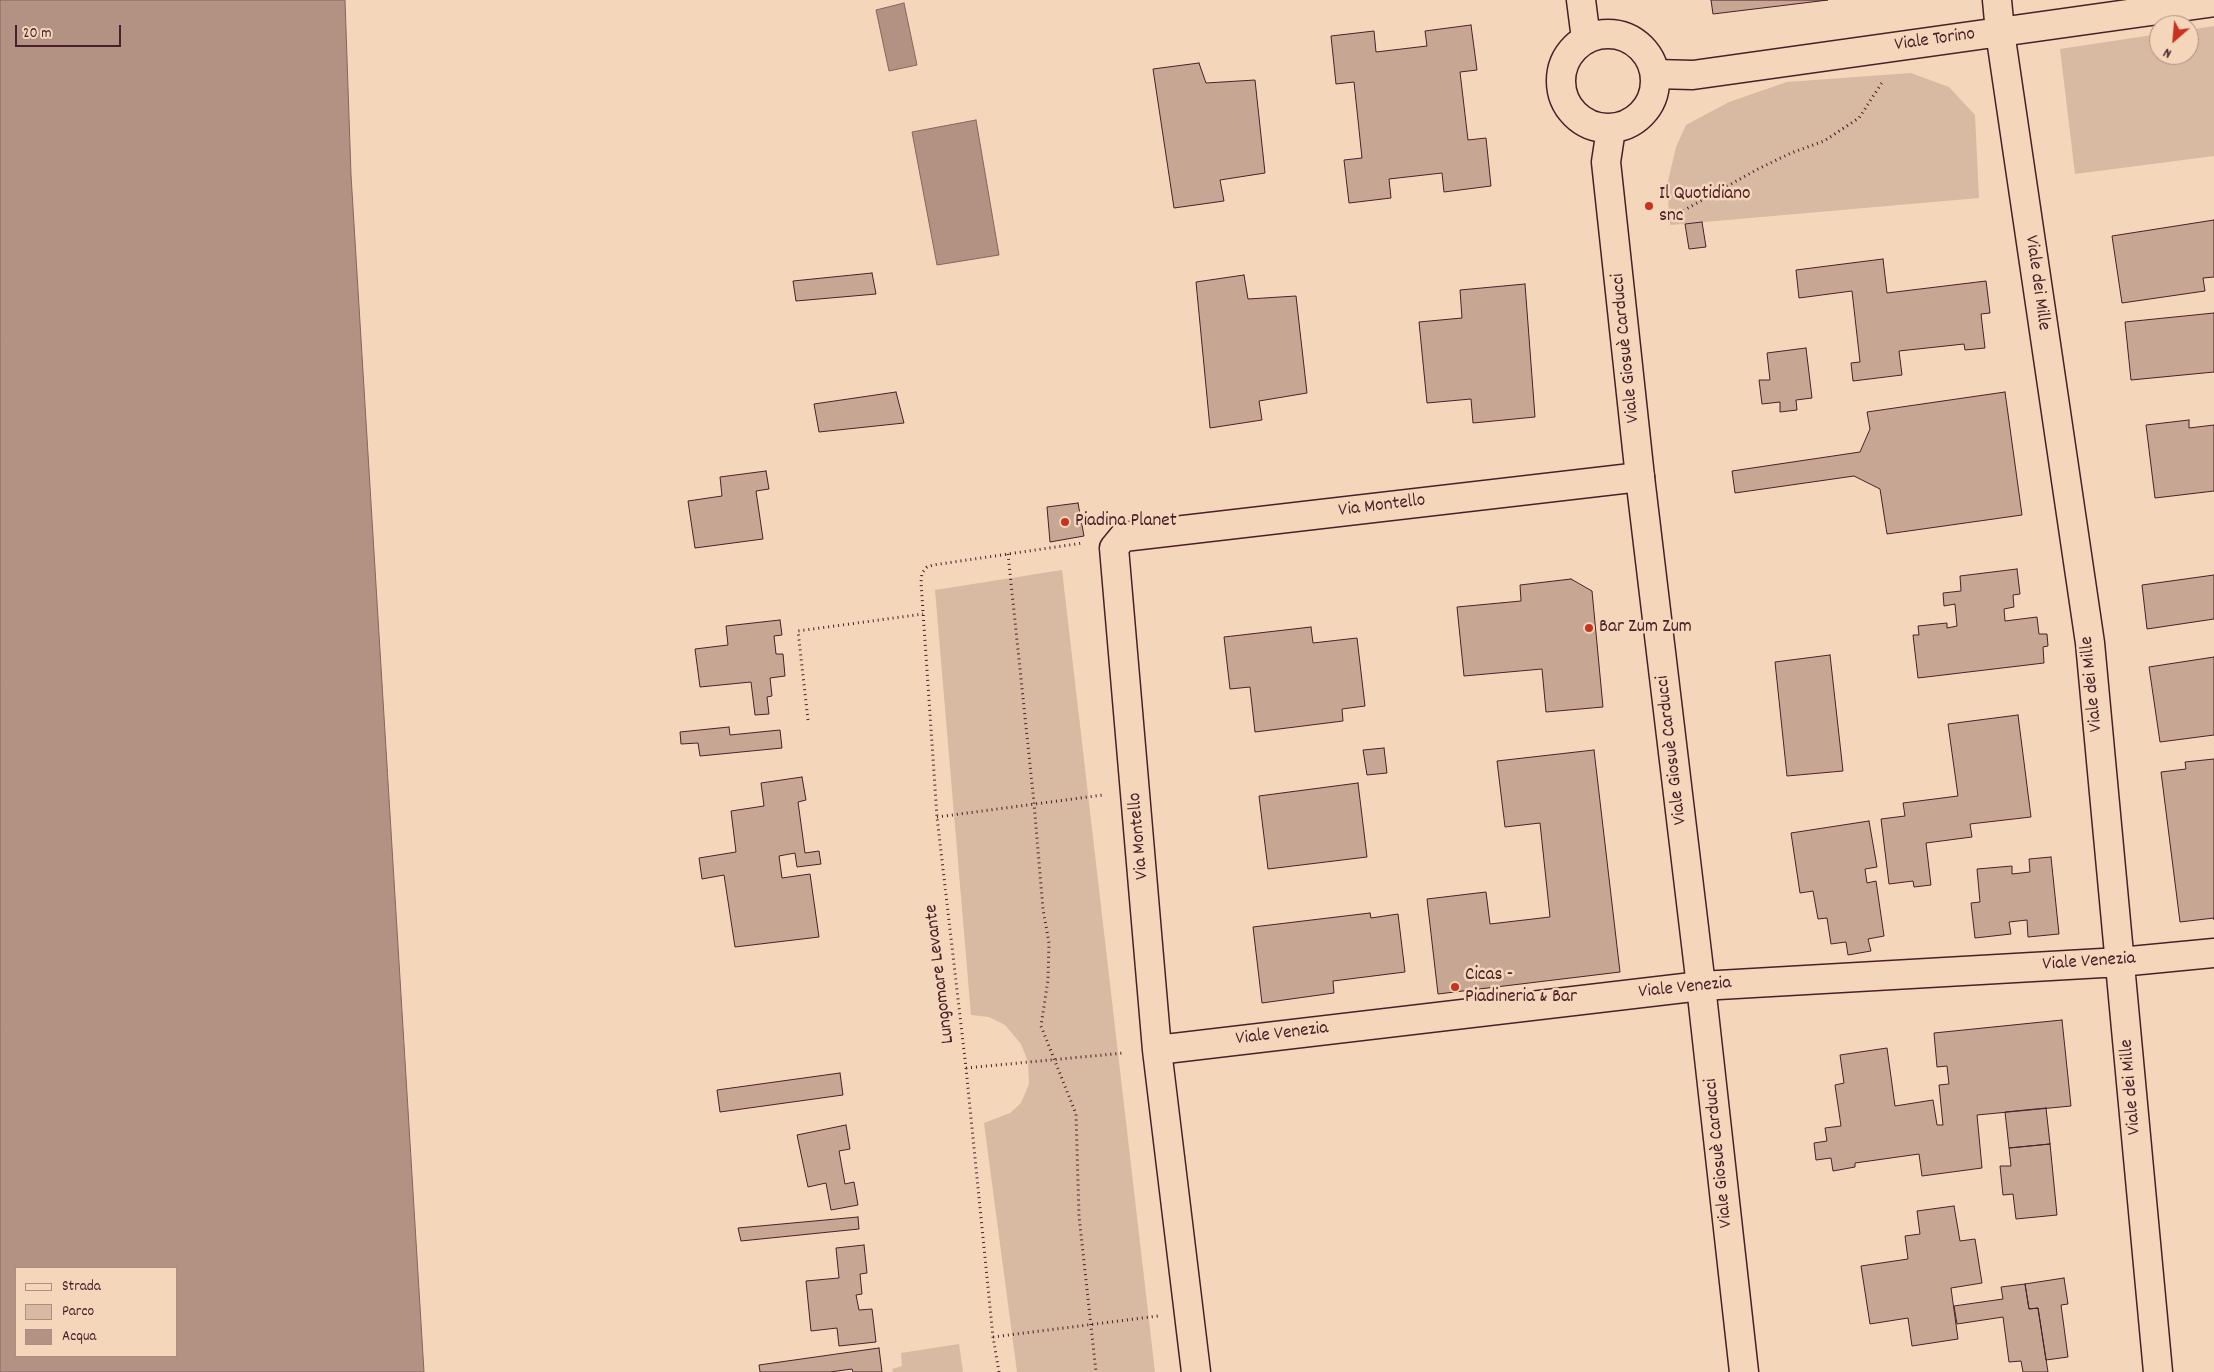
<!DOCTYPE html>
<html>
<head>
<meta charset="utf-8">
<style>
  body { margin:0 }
  #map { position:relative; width:2214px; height:1372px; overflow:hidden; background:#f4d7ba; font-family:Dekko,sans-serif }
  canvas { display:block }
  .legend { position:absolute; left:15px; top:1267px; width:162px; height:90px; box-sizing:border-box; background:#f4d7ba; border:1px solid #b08d81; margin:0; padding:6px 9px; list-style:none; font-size:15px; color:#4a1f2b }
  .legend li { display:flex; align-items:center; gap:10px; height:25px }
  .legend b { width:25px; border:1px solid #b08d81 }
  .north { position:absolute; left:2149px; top:15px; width:50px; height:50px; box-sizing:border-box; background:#f4d7ba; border:1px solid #b08d81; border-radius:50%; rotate:207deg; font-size:14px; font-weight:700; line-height:20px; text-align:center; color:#4a1f2b }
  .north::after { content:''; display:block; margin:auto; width:18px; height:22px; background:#c8321e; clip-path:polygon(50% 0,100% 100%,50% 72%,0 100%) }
  .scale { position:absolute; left:15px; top:25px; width:106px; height:22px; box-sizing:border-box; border:2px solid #4a1f2b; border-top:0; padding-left:6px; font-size:15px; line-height:18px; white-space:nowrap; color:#4a1f2b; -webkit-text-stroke:4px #f4d7ba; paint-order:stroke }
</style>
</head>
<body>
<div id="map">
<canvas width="2214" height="1372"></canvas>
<ul class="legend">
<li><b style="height:6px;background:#f4d7ba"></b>Strada</li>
<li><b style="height:14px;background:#d8b9a2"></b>Parco</li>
<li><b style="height:14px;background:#b39183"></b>Acqua</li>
</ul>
<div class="north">N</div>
<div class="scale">20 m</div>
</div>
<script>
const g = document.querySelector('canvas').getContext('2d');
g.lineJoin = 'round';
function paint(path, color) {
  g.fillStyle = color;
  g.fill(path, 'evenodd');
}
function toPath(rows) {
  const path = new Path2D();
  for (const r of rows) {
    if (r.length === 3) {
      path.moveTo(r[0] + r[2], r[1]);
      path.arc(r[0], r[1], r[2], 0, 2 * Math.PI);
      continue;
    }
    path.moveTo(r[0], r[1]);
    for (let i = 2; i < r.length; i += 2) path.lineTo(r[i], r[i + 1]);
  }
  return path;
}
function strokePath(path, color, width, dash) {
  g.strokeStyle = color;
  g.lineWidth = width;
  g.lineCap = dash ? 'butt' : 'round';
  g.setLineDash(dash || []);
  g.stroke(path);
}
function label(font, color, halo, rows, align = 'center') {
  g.font = font + ' Dekko,sans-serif';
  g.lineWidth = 5;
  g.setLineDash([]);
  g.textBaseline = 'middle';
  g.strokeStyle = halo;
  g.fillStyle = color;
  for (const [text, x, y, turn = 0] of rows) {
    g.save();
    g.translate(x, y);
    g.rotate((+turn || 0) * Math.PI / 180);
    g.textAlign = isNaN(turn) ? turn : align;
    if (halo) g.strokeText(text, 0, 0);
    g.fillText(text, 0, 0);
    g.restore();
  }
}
const green = toPath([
  [2214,26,2214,156,2075,174,2060,49,2159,34,2159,55,2189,55,2189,30],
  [1911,73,1949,87,1975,115,1979,198,1670,225,1667,185,1676,147,1686,125,1729,102,1787,82],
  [1062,570,1155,1372,1017,1372,984,1123,1010,1113,1021,1103,1029,1084,1028,1062,1021,1044,1005,1025,989,1017,971,1015,935,590],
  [959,1344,963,1372,893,1372,892,1369,902,1366,901,1353]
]);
const water = toPath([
  [0,0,345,0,351,175,424,1372,0,1372,0,0],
  [176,1268,176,1356,16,1356,16,1268,176,1268],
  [904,3,917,65,889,71,876,10,904,3],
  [976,120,999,255,937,265,912,132,976,120]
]);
const building = toPath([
  [1711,0,1828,0,1713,14,1711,0],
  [1471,25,1477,70,1460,72,1468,140,1486,138,1491,186,1444,192,1442,173,1389,179,1391,198,1349,203,1344,160,1362,158,1354,82,1336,84,1331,36,1374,31,1376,52,1427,46,1425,31,1471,25],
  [1199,63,1206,83,1255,80,1265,173,1220,180,1224,201,1174,208,1153,69,1199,63],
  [2214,220,2214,277,2203,278,2205,291,2122,303,2112,236,2214,220],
  [1702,222,1706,247,1689,249,1685,224,1702,222],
  [1883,259,1887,293,1986,281,1990,313,1981,314,1985,348,1965,350,1964,344,1899,351,1902,375,1853,381,1851,363,1860,362,1852,291,1799,298,1796,270,1883,259],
  [872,273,876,294,796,301,793,281,872,273],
  [1244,275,1248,299,1296,296,1307,393,1259,401,1262,420,1210,428,1196,282,1244,275],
  [1525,284,1535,417,1473,423,1471,399,1427,403,1419,322,1462,318,1460,290,1525,284],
  [2214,313,2214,372,2131,380,2125,322,2214,313],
  [1806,348,1812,398,1796,400,1797,410,1780,412,1780,402,1762,404,1759,380,1770,380,1767,353,1806,348],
  [896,392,904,423,819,432,814,404,896,392],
  [2005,392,2022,515,1887,534,1880,489,1854,476,1735,493,1732,471,1860,452,1870,429,1867,412,2005,392],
  [2189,420,2189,428,2214,425,2214,491,2155,498,2146,425,2189,420],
  [766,471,769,489,756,491,763,539,695,548,688,501,722,496,720,477,766,471],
  [1078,503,1084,536,1050,542,1047,507,1078,503],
  [2017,569,2020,594,2013,595,2014,607,2004,609,2005,621,2037,617,2039,634,2047,634,2048,646,2043,647,2044,663,1918,678,1913,635,1919,635,1918,626,1947,623,1947,628,1957,626,1955,604,1944,606,1943,593,1961,591,1960,576,2017,569],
  [2214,575,2214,619,2147,629,2142,585,2214,575],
  [1571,579,1592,591,1603,707,1546,712,1542,669,1464,676,1457,607,1521,601,1520,585,1571,579],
  [780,620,782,635,774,636,776,654,783,654,785,676,770,678,772,696,767,697,769,714,755,715,751,682,700,687,695,649,728,645,726,626,780,620],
  [1311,627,1313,643,1357,638,1365,706,1342,709,1343,721,1255,732,1250,687,1230,689,1224,637,1311,627],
  [1830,655,1843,771,1787,776,1775,662,1830,655],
  [2214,657,2214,735,2160,742,2149,667,2214,657],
  [2018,715,2031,817,1970,824,1972,837,1926,843,1931,885,1914,887,1913,881,1889,884,1881,819,1905,816,1903,803,1958,796,1948,724,2018,715],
  [729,727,730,735,780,730,782,748,700,756,698,743,681,744,680,732,729,727],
  [1384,748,1387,773,1367,775,1363,750,1384,748],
  [1594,750,1620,972,1438,994,1427,899,1486,892,1490,924,1550,917,1540,823,1505,827,1497,761,1594,750],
  [2214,759,2214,920,2214,918,2180,922,2161,772,2186,769,2185,762,2214,759],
  [802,777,806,800,798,802,805,853,819,851,821,864,797,867,795,853,779,856,782,878,810,874,819,937,735,947,724,875,702,879,699,858,736,852,731,811,764,806,761,783,802,777],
  [1358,783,1367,857,1268,869,1259,796,1358,783],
  [1869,821,1877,867,1865,869,1867,883,1876,881,1884,936,1868,939,1871,951,1848,955,1846,942,1831,944,1827,918,1818,919,1813,891,1800,893,1791,833,1869,821],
  [2051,857,2059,934,2028,937,2027,920,2009,922,2011,934,1975,938,1971,903,1980,902,1977,869,2012,866,2012,874,2030,872,2029,859,2051,857],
  [1370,913,1371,918,1398,914,1405,972,1333,981,1334,993,1262,1003,1253,927,1370,913],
  [2062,1020,2071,1106,1977,1115,1982,1168,1922,1176,1919,1154,1855,1163,1855,1167,1833,1171,1831,1158,1816,1160,1814,1143,1827,1141,1825,1128,1841,1126,1835,1085,1844,1083,1840,1055,1887,1048,1895,1106,1933,1100,1937,1125,1943,1125,1939,1085,1949,1084,1947,1066,1937,1067,1934,1033,2062,1020],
  [840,1073,843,1095,720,1112,717,1090,840,1073],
  [2046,1108,2050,1144,2009,1148,2005,1112,2046,1108],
  [846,1125,850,1149,839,1151,845,1184,854,1182,858,1205,831,1210,826,1183,808,1187,797,1135,846,1125],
  [2050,1144,2057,1215,2016,1219,2013,1194,2003,1195,2000,1166,2011,1166,2009,1148,2050,1144],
  [1954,1206,1960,1241,1975,1239,1982,1283,1951,1288,1958,1339,1912,1346,1908,1318,1870,1324,1861,1266,1908,1259,1905,1236,1920,1234,1917,1211,1954,1206],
  [858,1217,859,1229,741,1241,738,1228,858,1217],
  [864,1245,867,1273,860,1274,862,1294,856,1295,859,1310,872,1309,876,1342,839,1346,837,1328,811,1331,806,1281,839,1278,836,1248,864,1245],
  [2064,1278,2068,1304,2061,1305,2068,1357,2046,1360,2038,1308,2029,1309,2025,1284,2064,1278],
  [2025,1284,2029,1309,2038,1308,2048,1372,2023,1372,2021,1361,2009,1362,2003,1317,1957,1324,1954,1306,2003,1299,2001,1287,2025,1284],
  [879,1348,882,1372,853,1372,852,1369,830,1372,760,1372,759,1365,879,1348]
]);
const path = toPath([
  [1670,218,1758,169,1791,153,1824,141,1859,118,1883,81],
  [1008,554,1034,803,1043,909,1049,943,1048,980,1041,1026,1076,1114,1079,1216,1096,1372],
  [808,720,798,631,923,614],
  [937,817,1103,795],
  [966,1068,1124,1053],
  [993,1337,1158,1316],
  [999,1372,993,1337,966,1068,937,817,921,582,922,573,927,567,933,565,1083,543]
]);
const minor = toPath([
  [1997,0,2000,32,2090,643,2158,1372],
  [1655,74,1693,75,2214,2],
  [1157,1050,1701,986,2120,962,2214,953],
  [1196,1372,1157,1050,1114,548,1123,537,1132,536,1640,477]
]);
const tertiary = toPath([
  [1581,0,1586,39],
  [1608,81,47],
  [1611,129,1606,162,1640,477,1701,986,1744,1372]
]);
const markers = [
  [1649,206,5,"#c8321e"],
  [1065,522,5,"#c8321e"],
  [1589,628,5,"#c8321e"],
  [1455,987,5,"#c8321e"]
];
const streetNames = [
  ["Viale Torino",1935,41,-8],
  ["Viale dei Mille",2036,283,82],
  ["Viale Giosuè Carducci",1627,348,-96],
  ["Via Montello",1382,507,-7],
  ["Viale dei Mille",2093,684,-96],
  ["Viale Giosuè Carducci",1673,750,-97],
  ["Via Montello",1140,836,-95],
  ["Viale Venezia",2089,963,-4],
  ["Lungomare Levante",941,974,-97],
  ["Viale Venezia",1685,989,-6],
  ["Viale Venezia",1282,1035,-7],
  ["Viale dei Mille",2132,1087,-95],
  ["Viale Giosuè Carducci",1720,1153,-96]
];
const poiNames = [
  ["Il Quotidiano",1659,195],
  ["snc",1659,217],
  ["Piadina Planet",1075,522],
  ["Bar Zum Zum",1599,628],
  ["Cicas -",1465,976],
  ["Piadineria & Bar",1465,998]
];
paint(green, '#d8b9a2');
paint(water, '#b39183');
strokePath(water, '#896360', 1);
paint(building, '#c7a694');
strokePath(building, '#4a1f2b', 1);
strokePath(minor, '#4a1f2b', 31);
strokePath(tertiary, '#4a1f2b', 31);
strokePath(path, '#4a1f2b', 3, [1, 4]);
strokePath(minor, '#f4d7ba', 28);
strokePath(tertiary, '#f4d7ba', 28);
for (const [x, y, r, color] of markers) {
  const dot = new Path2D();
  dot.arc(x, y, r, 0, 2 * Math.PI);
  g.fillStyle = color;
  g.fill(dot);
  strokePath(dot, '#f4d7ba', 2);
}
label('19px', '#4a1f2b', '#f4d7ba', streetNames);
label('19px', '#4a1f2b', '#f4d7ba', poiNames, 'left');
</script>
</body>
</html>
